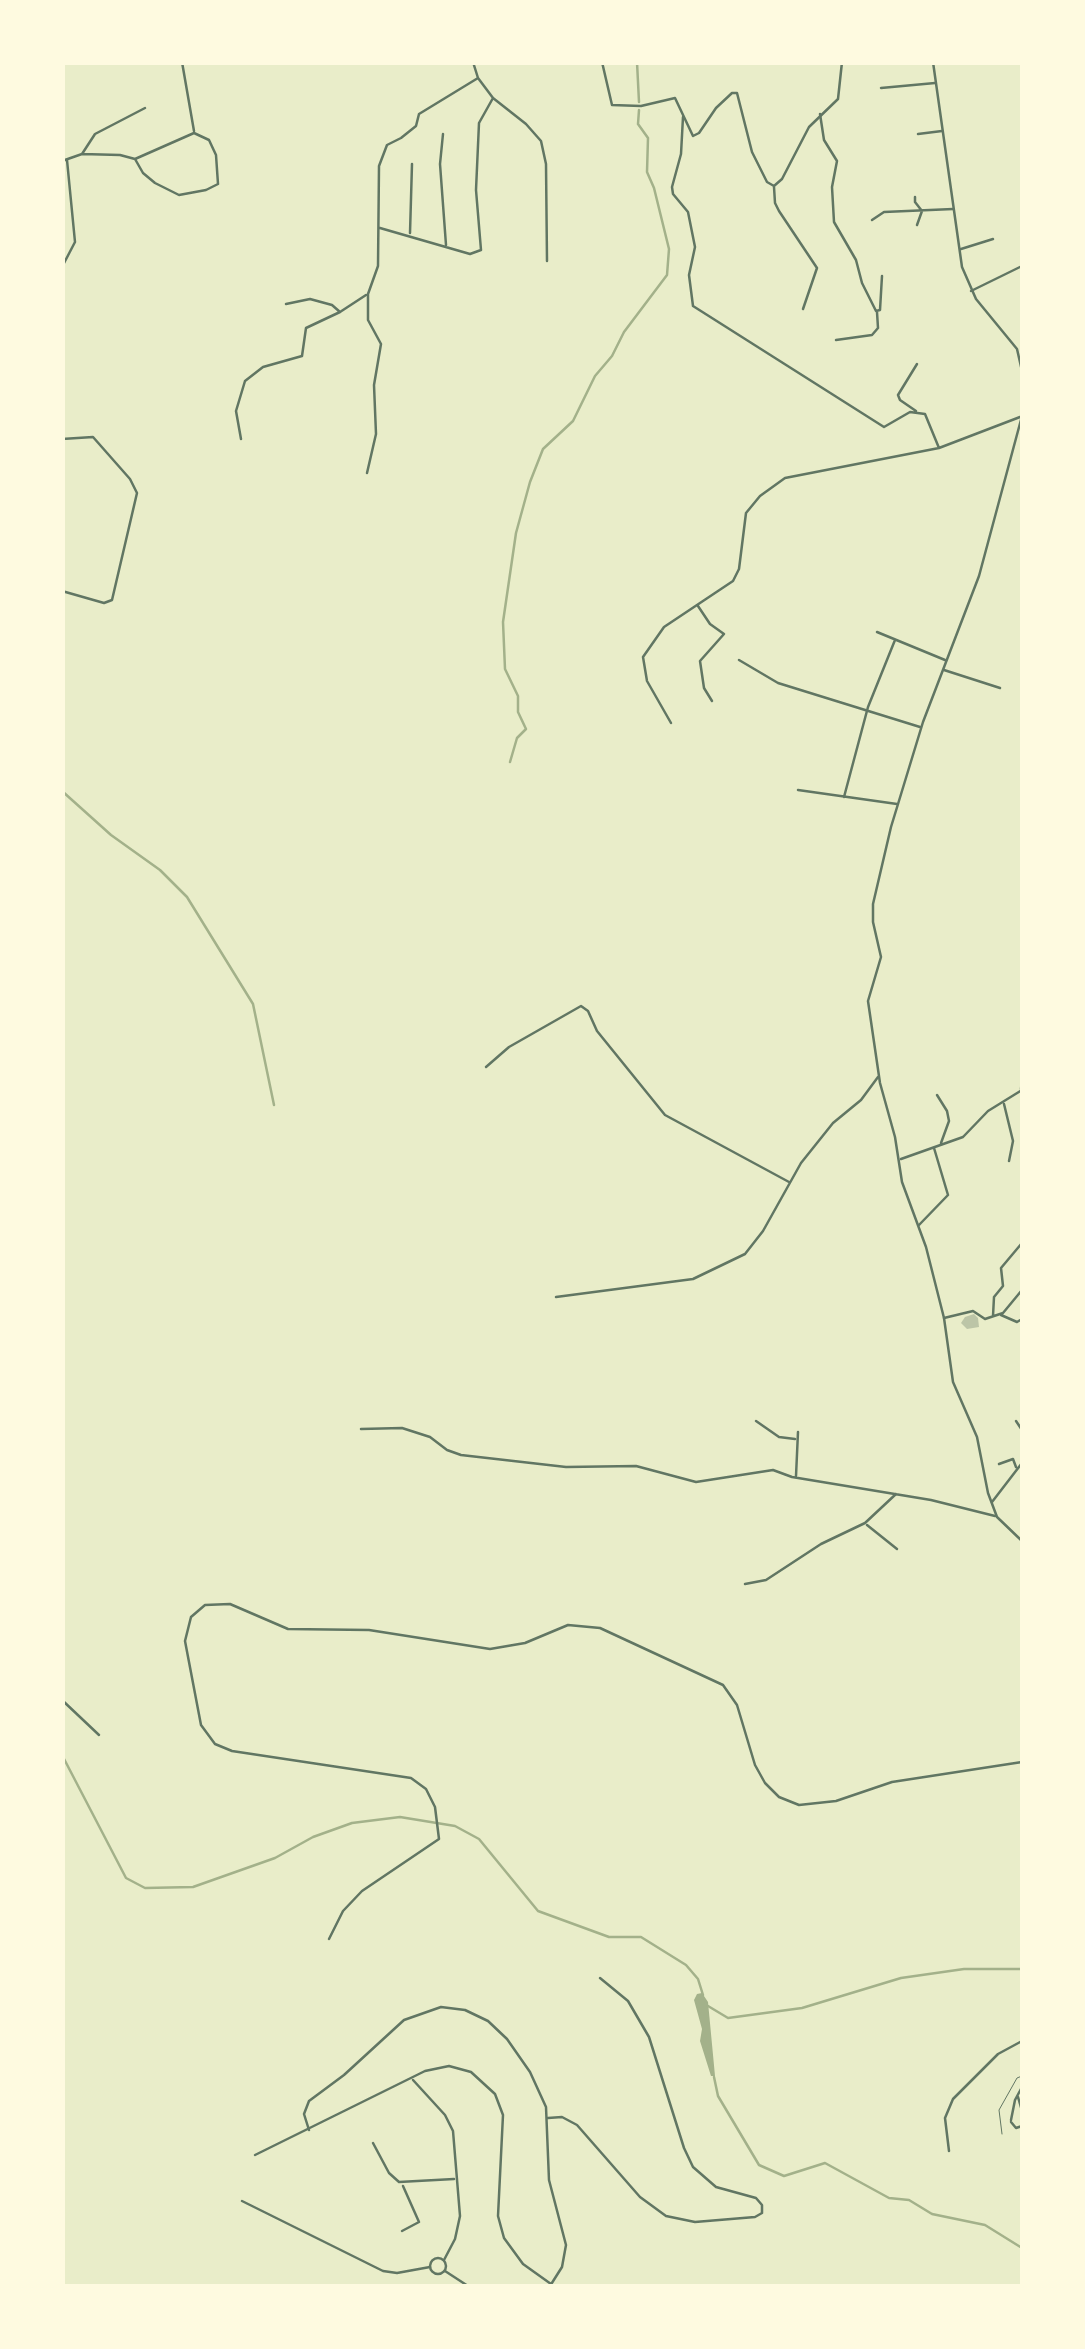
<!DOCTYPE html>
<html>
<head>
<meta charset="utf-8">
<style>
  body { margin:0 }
  #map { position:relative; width:1085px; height:2349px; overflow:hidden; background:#e9edc9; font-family:"Libre Baskerville",serif }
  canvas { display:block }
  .frame { position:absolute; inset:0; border:65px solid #fefae0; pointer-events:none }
</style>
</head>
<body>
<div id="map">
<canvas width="1085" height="2349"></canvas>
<div class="frame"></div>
</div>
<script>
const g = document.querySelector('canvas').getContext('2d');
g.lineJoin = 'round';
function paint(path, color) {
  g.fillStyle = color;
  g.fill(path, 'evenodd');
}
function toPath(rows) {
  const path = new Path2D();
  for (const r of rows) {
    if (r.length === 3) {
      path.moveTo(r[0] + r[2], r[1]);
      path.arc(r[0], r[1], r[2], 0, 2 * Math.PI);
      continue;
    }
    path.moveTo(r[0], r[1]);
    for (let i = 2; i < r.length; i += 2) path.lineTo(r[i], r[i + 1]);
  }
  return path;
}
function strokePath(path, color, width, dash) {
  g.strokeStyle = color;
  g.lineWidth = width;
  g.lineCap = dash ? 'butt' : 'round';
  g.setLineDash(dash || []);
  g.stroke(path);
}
const water = toPath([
  [702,1993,708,2002,715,2076,711,2076,700,2041,702,2029,694,2000,697,1994]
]);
const stream = toPath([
  [637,62,639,102],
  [510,762,517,738,526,729,518,712,518,696,505,669,503,622,516,533,530,482,543,449,573,421,595,376,612,356,624,332,667,275,669,249,654,188,647,172,648,138,638,124,639,110],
  [62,791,111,835,160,870,187,897,253,1004,274,1105],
  [62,1755,126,1878,145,1888,193,1887,275,1858,313,1837,352,1823,400,1817,455,1826,479,1839,538,1911,609,1937,641,1937,686,1965,698,1979,703,1995],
  [708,2006,728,2018,802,2008,901,1978,964,1969,1022,1969],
  [714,2077,718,2096,759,2165,784,2176,825,2163,889,2198,909,2200,932,2214,985,2225,1022,2248]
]);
const building = toPath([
  [974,1314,978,1318,979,1327,967,1329,961,1323,965,1317]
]);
const service = toPath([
  [1002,2134,999,2110,1017,2078,1022,2076]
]);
const minor = toPath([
  [182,62,194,131],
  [473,62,478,78,493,98,526,124,541,141,546,164,547,261],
  [881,88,935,83],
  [820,114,824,140,837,161,832,187,834,222,856,260,862,283,876,311,880,310,882,276],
  [683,117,681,154,672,187,673,194,688,212,695,247,689,275,693,306,884,427,910,412,925,414,939,448],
  [443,134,440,164,446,245],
  [918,134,942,131],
  [82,154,120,155,135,159,194,133,209,140,216,155,218,184,206,190,179,195,155,183,143,173,135,159],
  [62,161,82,154,95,134,145,108],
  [774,187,775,203,779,211,817,268,803,309],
  [915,197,915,202,922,211,917,225],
  [872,220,884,212,953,209],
  [380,228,470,254,481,250,476,190,479,123,493,98],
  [410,233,412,164],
  [961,249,993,239],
  [62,267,75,242,67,160],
  [971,291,1022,266],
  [286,304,310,299,332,305,340,312,366,295],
  [836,340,872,335,878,328,877,312],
  [916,411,900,400,898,395,917,364],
  [62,439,93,437,130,479,137,493,112,600,104,603,62,591],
  [241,439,236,411,245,381,263,367,302,356,306,328,340,312],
  [367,473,376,434,374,385,381,344,368,320,368,294,378,266,379,166,387,145,401,138,416,126,419,114,478,78],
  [698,606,710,624,724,634,700,661,704,688,712,701],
  [877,632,945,660],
  [739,660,778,683,920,727],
  [944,670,1000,688],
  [671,723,647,681,643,657,664,627,733,581,739,569,746,513,760,496,785,478,939,448,1020,417],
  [798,790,897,804],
  [844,797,868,707,895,640],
  [486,1067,509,1047,581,1006,588,1011,597,1031,665,1115,789,1182],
  [1021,1089,1022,1078],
  [937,1095,947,1111,949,1121,941,1143],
  [1004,1104,1013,1141,1009,1161],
  [901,1159,963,1137,988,1111,1022,1090],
  [919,1225,948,1195,934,1148],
  [556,1297,693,1279,745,1254,763,1231,801,1163,833,1123,861,1100,878,1077],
  [1001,1315,1017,1322,1022,1319],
  [993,1316,994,1297,1003,1286,1001,1268,1022,1243],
  [944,1318,973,1311,985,1319,1003,1313,1022,1290],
  [756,1421,779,1437,795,1439],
  [1016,1421,1022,1430],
  [361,1429,402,1428,430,1437,447,1450,461,1455,566,1467,636,1466,696,1482,773,1470,792,1477,931,1500,995,1516],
  [999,1464,1013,1459,1016,1467],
  [796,1476,798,1432],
  [992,1502,1022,1463],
  [867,1525,897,1549],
  [745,1584,766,1580,821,1544,865,1523,896,1494],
  [62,1700,99,1735],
  [329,1939,343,1911,362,1891,439,1839,435,1807,426,1789,411,1778,232,1751,215,1744,201,1725,185,1641,191,1617,205,1605,230,1604,288,1629,369,1630,490,1649,525,1643,568,1625,600,1628,723,1685,737,1705,755,1765,765,1783,779,1797,799,1805,836,1801,892,1782,1022,1762],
  [413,2080,445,2115,453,2131,460,2216,455,2239,444,2260],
  [1018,2097,1022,2111],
  [548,2118,562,2117,577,2125,640,2197,666,2216,695,2222,755,2217,762,2213,762,2205,756,2198,716,2187,693,2167,684,2148,649,2037,628,2001,600,1978],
  [1011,2120,1015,2100,1022,2087],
  [1011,2122,1016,2128,1022,2126],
  [309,2130,304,2114,309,2101,344,2075,404,2020,441,2007,465,2010,488,2021,507,2039,530,2072,546,2107,549,2180,566,2245,562,2267,550,2286],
  [373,2143,389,2173,399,2182,454,2179],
  [949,2151,945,2118,953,2099,998,2054,1022,2041],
  [255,2155,425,2071,449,2066,471,2072,495,2094,503,2115,498,2216,504,2238,523,2264,551,2284],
  [242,2201,383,2271,397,2273,430,2267],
  [402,2231,419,2222,403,2186]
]);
const tertiary = toPath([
  [602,62,612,105,641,106,675,98,693,136,699,133,716,108,732,93,737,93,752,152,767,182,774,186,782,179,809,127,838,99,842,62],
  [933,62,962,267,976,299,1017,349,1022,371],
  [1022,416,979,576,923,722,891,827,873,904,873,922,881,957,868,1001,880,1083,895,1137,902,1182,926,1247,944,1318,953,1382,977,1437,988,1493,997,1517,1022,1541],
  [438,2266,8],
  [445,2271,468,2286]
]);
paint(water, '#a3b18a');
strokePath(stream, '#a3b18a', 2.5);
paint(building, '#bcc5a7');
strokePath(service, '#617663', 1);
strokePath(minor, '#617663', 2.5);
strokePath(tertiary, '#617663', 2.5);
</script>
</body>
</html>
